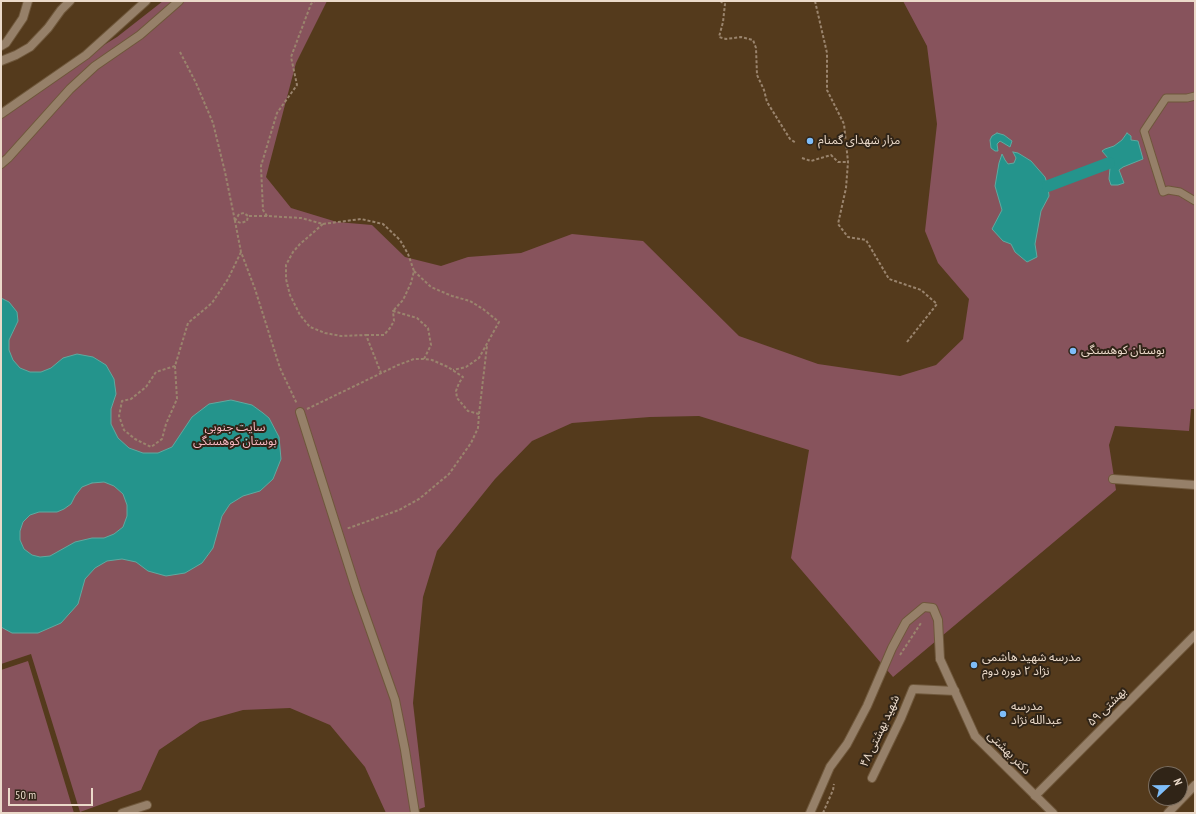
<!DOCTYPE html>
<html>
<head>
<meta charset="utf-8">
<style>
  body { margin:0 }
  #map { position:relative; width:1196px; height:814px; overflow:hidden; background:#543a1c; font-family:"PT Sans Narrow",sans-serif }
  canvas { display:block }
  .frame { position:absolute; inset:0; border:2px solid #ebdaca; pointer-events:none }
  .north { position:absolute; left:1148px; top:766px; width:40px; height:40px; box-sizing:border-box; background:#302417; border:1px solid #7b6d5f; border-radius:50%; rotate:68deg; font-size:11px; font-weight:700; line-height:16px; text-align:center; color:#ebdaca }
  .north::after { content:''; display:block; margin:auto; width:14px; height:18px; background:#7ebdf9; clip-path:polygon(50% 0,100% 100%,50% 72%,0 100%) }
  .scale { position:absolute; left:8px; top:788px; width:85px; height:18px; box-sizing:border-box; border:2px solid #ebdaca; border-top:0; padding-left:5px; font-size:12px; line-height:14px; white-space:nowrap; color:#ebdaca; -webkit-text-stroke:3px #302417; paint-order:stroke }
</style>
</head>
<body>
<div id="map">
<canvas width="1196" height="814"></canvas>
<div class="frame"></div>
<div class="north">N</div>
<div class="scale">50 m</div>
</div>
<script>
const g = document.querySelector('canvas').getContext('2d');
g.lineJoin = 'round';
function paint(path, color) {
  g.fillStyle = color;
  g.fill(path, 'evenodd');
}
function toPath(rows) {
  const path = new Path2D();
  for (const r of rows) {
    path.moveTo(r[0], r[1]);
    for (let i = 2; i < r.length; i += 2) path.lineTo(r[i], r[i + 1]);
  }
  return path;
}
function strokePath(path, color, width, dash) {
  g.strokeStyle = color;
  g.lineWidth = width;
  g.lineCap = dash ? 'butt' : 'round';
  g.setLineDash(dash || []);
  g.stroke(path);
}
function label(font, color, halo, rows, align = 'center') {
  g.font = font + ' "PT Sans Narrow","Noto Sans Arabic",sans-serif';
  g.lineWidth = 4;
  g.setLineDash([]);
  g.textBaseline = 'middle';
  g.strokeStyle = halo;
  g.fillStyle = color;
  for (const [text, x, y, turn = 0] of rows) {
    g.save();
    g.translate(x, y);
    g.rotate((+turn || 0) * Math.PI / 180);
    g.textAlign = isNaN(turn) ? turn : align;
    if (halo) g.strokeText(text, 0, 0);
    g.fillText(text, 0, 0);
    g.restore();
  }
}
const green = toPath([
  [163,1,327,1,296,63,266,177,291,208,337,222,372,225,405,257,441,266,468,257,521,253,572,234,643,241,739,336,818,364,900,376,936,365,963,339,969,299,938,263,925,231,937,124,927,46,903,1,1195,1,1195,409,1191,409,1189,431,1115,426,1109,445,1116,490,893,677,791,558,809,450,699,416,650,417,572,423,532,441,495,479,437,551,423,597,413,703,425,807,408,813,386,813,365,767,330,725,290,708,243,710,200,722,159,750,141,790,80,812,31,654,1,664,1,108,117,37],
  [28,661,74,813,1,813,1,670]
]);
const water = toPath([
  [997,133,1004,135,1012,141,1010,147,1000,141,997,144,998,151,995,151,991,148,990,140,992,136,997,133],
  [1127,133,1131,136,1131,140,1138,141,1143,159,1123,167,1119,170,1124,183,1118,185,1111,185,1109,179,1110,168,1108,158,1102,151,1105,149,1114,146,1122,140,1127,133],
  [1013,152,1018,153,1031,161,1045,177,1048,186,1049,196,1041,211,1035,244,1037,257,1027,262,1015,252,1011,244,1003,241,992,229,1002,210,995,186,999,163,1002,154,1005,160,1008,164,1014,163,1016,158,1013,152],
  [1,298,9,302,17,312,18,321,9,340,9,350,13,360,20,368,30,372,41,372,51,368,63,358,77,354,93,357,106,365,114,379,116,394,111,409,111,424,118,438,129,448,143,453,158,453,172,447,192,417,209,404,231,400,252,405,263,413,269,418,279,437,281,459,273,479,260,491,243,496,230,504,222,516,213,548,202,563,185,573,166,576,148,571,136,562,122,559,107,561,95,568,85,579,78,604,61,623,38,633,12,633,1,627,1,298],
  [92,483,104,482,114,486,123,494,127,505,127,516,123,527,114,534,104,538,92,538,75,542,50,556,40,557,32,555,24,549,20,540,20,531,23,522,30,515,39,512,57,512,64,509,71,504,75,496,82,487,92,483]
]);
const canal = toPath([
  [1048,186,1109,163]
]);
const path = toPath([
  [720,1,725,4,723,22,719,37,726,39,741,37,753,40,756,48,757,75,764,90,767,102,790,139,796,143],
  [815,1,827,53,827,90,844,124,848,162,846,188,838,224,848,237,866,240,889,279,921,290,937,304,907,342],
  [180,52,196,83,213,123,225,172,235,221],
  [802,158,811,161,831,155,838,162,848,162],
  [249,216,267,216,301,218,323,224,300,244,293,252,286,265,286,279,290,295,300,315,310,327,325,333,341,336,366,335,381,373],
  [267,216,263,210,261,166,277,113,297,85,291,57,311,4,315,1],
  [235,221,239,214,244,213,248,216,247,221,241,223,235,221,241,252,255,289,280,368,297,404],
  [323,224,361,219,383,224,400,240,408,254,414,271,411,283,403,300,393,311],
  [414,271,431,287,452,296,470,301,483,309,499,322,479,358,466,367,453,370],
  [366,335,384,335,390,328,394,321,393,311,417,318,428,328,431,345,424,359],
  [175,366,156,372,146,387,131,399,122,401,119,416,124,430,135,439,151,447,162,439,166,424,177,399,175,366,188,323,212,303,228,279,241,252],
  [307,409,398,365,414,359,424,359,432,360,448,367,463,377,459,383,456,391,457,398,468,411,479,414,478,428,471,443,449,474,419,499,399,510,346,529],
  [479,414,487,346],
  [900,655,921,623],
  [823,813,833,790,834,784]
]);
const pedestrian = toPath([
  [1195,96,1187,98,1166,98,1144,131,1163,192,1168,190,1180,192,1195,201]
]);
const minor = toPath([
  [1,46,6,43,23,18,28,1],
  [1,61,16,55,30,47,48,28,61,10,70,1],
  [1,114,86,55,146,1],
  [1,164,8,158,70,89,95,66,140,35,179,1],
  [300,412,357,592,395,700,405,750,415,813],
  [1113,479,1195,485],
  [872,778,901,718,913,689,955,691],
  [1035,796,1195,635],
  [122,813,147,805],
  [810,813,830,767,847,744,867,706,892,648,906,622,924,607,933,608,938,620,940,659],
  [1168,813,1195,785]
]);
const tertiary = toPath([
  [940,659,975,736,1053,813]
]);
const markers = [
  [810,141,4,"#7ebdf9"],
  [1073,351,4,"#7ebdf9"],
  [974,665,4,"#7ebdf9"],
  [1003,714,4,"#7ebdf9"]
];
const poiNames = [
  ["مزار شهدای گمنام",818,141],
  ["بوستان کوهسنگی",1081,351],
  ["مدرسه شهید هاشمی",982,658],
  ["نژاد ۲ دوره دوم",982,672],
  ["مدرسه",1011,707],
  ["عبدالله نژاد",1011,721]
];
const parkNames = [
  ["سایت جنوبی",235,428],
  ["بوستان کوهسنگی",235,442]
];
const streetNames = [
  ["بهشتی ۵۹",1107,707,-45],
  ["شهید بهشتی ۴۸",880,731,-65],
  ["دکتر بهشتی",1009,753,45]
];
paint(green, '#87535c');
paint(water, '#24948c');
strokePath(water, '#60a99f', 1);
strokePath(canal, '#24948c', 12);
strokePath(pedestrian, '#6f573b', 9);
strokePath(minor, '#6f573b', 10);
strokePath(tertiary, '#6f573b', 10);
strokePath(path, '#9a846d', 2, [3, 2]);
strokePath(pedestrian, '#968069', 7);
strokePath(minor, '#968069', 8);
strokePath(tertiary, '#968069', 8);
for (const [x, y, r, color] of markers) {
  const dot = new Path2D();
  dot.arc(x, y, r, 0, 2 * Math.PI);
  g.fillStyle = color;
  g.fill(dot);
  strokePath(dot, '#302417', 1.5);
}
label('12px', '#ebdaca', '#302417', poiNames, 'left');
label('12px', '#f8b8c2', '#302417', parkNames);
label('12px', '#ebdaca', '#302417', streetNames);
</script>
</body>
</html>
